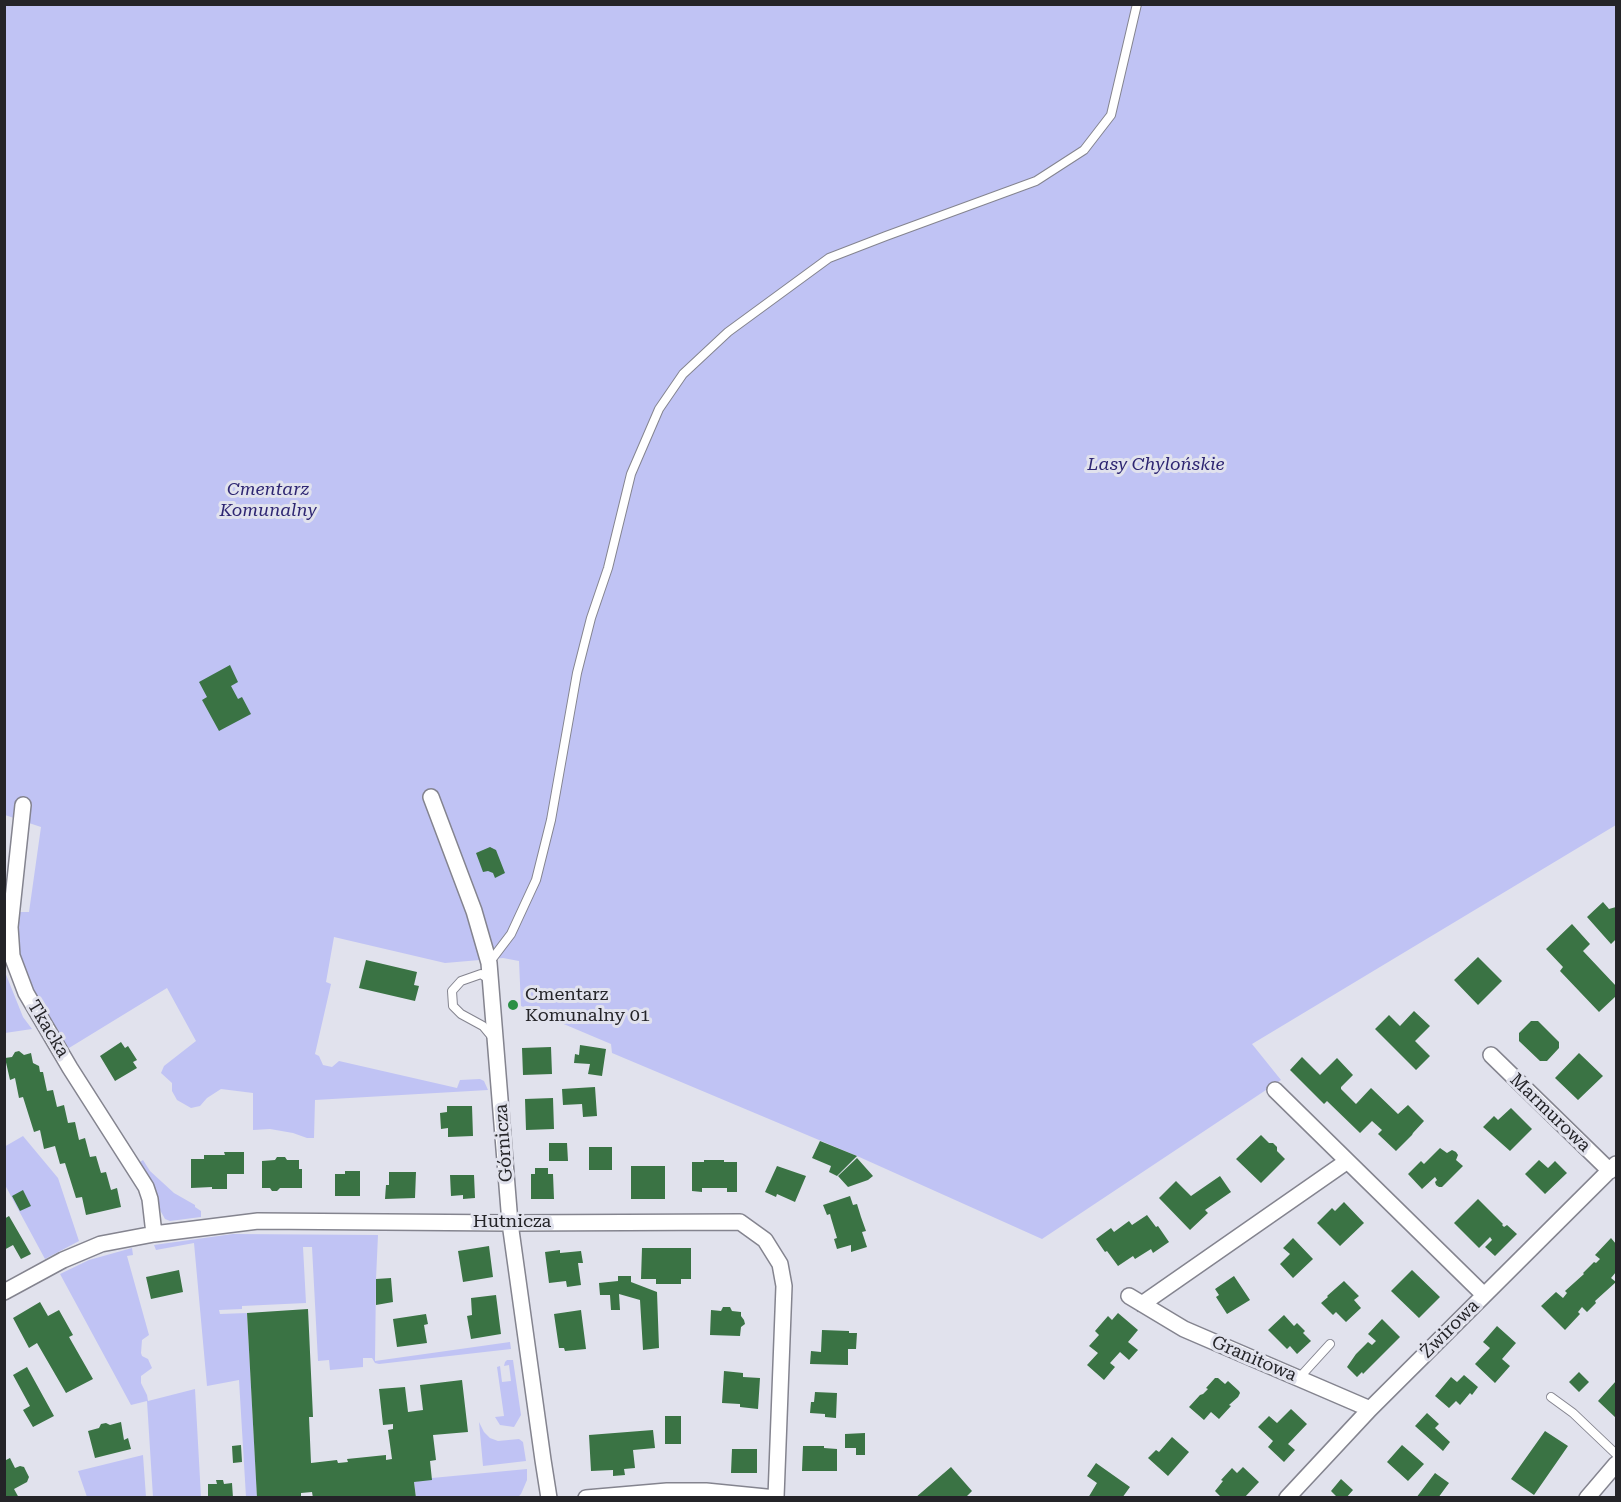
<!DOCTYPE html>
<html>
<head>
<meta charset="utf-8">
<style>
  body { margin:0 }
  #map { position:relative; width:1621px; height:1502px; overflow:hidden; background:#e1e2ed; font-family:"Roboto Serif",serif }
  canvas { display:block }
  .frame { position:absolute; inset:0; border:6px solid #242428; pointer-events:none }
</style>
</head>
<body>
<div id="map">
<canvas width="1621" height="1502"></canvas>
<div class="frame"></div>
</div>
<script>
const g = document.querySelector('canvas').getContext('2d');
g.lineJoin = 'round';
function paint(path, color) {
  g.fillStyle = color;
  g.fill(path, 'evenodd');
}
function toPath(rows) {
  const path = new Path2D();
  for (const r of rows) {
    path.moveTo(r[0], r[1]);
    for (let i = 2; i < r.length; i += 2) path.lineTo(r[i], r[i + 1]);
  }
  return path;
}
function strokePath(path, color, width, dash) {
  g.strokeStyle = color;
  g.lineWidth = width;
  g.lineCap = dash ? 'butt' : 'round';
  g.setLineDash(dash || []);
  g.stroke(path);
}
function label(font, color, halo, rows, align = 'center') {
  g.font = font + ' "Roboto Serif",serif';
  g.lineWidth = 6;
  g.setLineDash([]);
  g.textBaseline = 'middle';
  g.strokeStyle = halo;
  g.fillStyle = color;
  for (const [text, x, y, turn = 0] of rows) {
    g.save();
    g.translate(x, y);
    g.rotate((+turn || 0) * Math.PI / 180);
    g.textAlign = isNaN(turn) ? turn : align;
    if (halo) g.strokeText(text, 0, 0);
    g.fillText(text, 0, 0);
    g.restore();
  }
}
const green = toPath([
  [4,5,1616,5,1616,825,1252,1044,1281,1080,1042,1239,857,1156,612,1053,611,1044,521,1006,519,961,503,958,445,963,334,937,326,982,331,984,315,1054,319,1056,323,1065,332,1067,339,1061,457,1088,460,1080,480,1079,484,1081,488,1090,315,1100,314,1138,307,1138,293,1133,270,1129,253,1130,253,1093,221,1089,207,1098,200,1106,191,1108,177,1100,172,1091,172,1083,161,1073,164,1066,196,1041,167,988,69,1048,66,1046,31,987,21,961,16,937,20,912,29,912,41,827,5,815],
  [5,972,23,1017,32,1029,5,1033],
  [23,1136,58,1178,79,1241,45,1259,5,1185,4,1147],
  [143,1160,150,1171,174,1193,195,1205,195,1207,201,1211,201,1217,170,1221,165,1219,160,1210,154,1187,140,1162],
  [233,1234,378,1235,376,1279,375,1361,510,1342,511,1349,379,1364,375,1363,372,1358,363,1358,363,1367,330,1370,329,1360,318,1361,312,1247,303,1247,306,1303,242,1306,242,1309,219,1310,220,1314,247,1313,257,1497,246,1497,239,1380,207,1386,194,1243,156,1250,154,1245],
  [132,1248,133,1255,127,1256,149,1335,142,1340,141,1353,142,1356,148,1359,152,1368,141,1376,141,1383,147,1395,148,1401,195,1389,201,1497,153,1497,147,1401,131,1405,60,1274,89,1260],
  [507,1360,513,1360,521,1415,514,1427,500,1425,495,1417,504,1416,497,1367,500,1366,502,1382,511,1381,509,1365,504,1366,505,1362],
  [479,1422,484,1432,490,1438,498,1441,519,1439,523,1442,526,1461,483,1466],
  [143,1455,146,1497,87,1497,78,1471],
  [527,1469,527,1480,521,1494,518,1497,416,1497,414,1482,432,1478]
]);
const building = toPath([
  [230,665,238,682,231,686,238,699,242,697,251,714,219,731,202,700,207,697,199,682],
  [490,847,496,850,505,873,495,878,493,873,488,871,483,872,476,853],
  [1603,902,1609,909,1616,907,1616,939,1611,944,1587,917],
  [1572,924,1590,944,1583,951,1616,986,1616,996,1599,1012,1560,971,1563,967,1546,949],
  [1478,957,1502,981,1478,1005,1454,980],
  [366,960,417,972,414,985,419,986,415,1001,359,988],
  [1414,1011,1430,1026,1415,1041,1430,1056,1416,1070,1375,1029,1389,1015,1400,1026],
  [1531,1021,1538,1021,1559,1042,1559,1048,1547,1061,1540,1061,1519,1041,1519,1033],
  [121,1042,125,1048,128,1046,137,1060,133,1062,137,1068,115,1081,100,1056],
  [580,1045,606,1049,602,1076,588,1074,590,1064,574,1063,575,1054,579,1055],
  [551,1047,552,1074,523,1075,522,1048],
  [19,1051,24,1055,31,1053,33,1063,39,1066,40,1072,43,1072,47,1091,53,1090,57,1107,64,1105,68,1123,75,1122,79,1140,85,1138,90,1157,96,1156,101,1173,106,1172,111,1190,117,1188,121,1207,86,1215,82,1197,76,1198,65,1163,60,1164,55,1146,44,1149,40,1130,34,1132,23,1097,19,1098,15,1078,10,1080,5,1058,12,1057,15,1052],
  [1579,1053,1603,1076,1578,1100,1555,1078],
  [1302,1057,1320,1075,1337,1058,1353,1075,1341,1087,1341,1089,1356,1104,1371,1088,1398,1114,1408,1105,1424,1121,1413,1133,1412,1135,1396,1151,1378,1134,1382,1130,1372,1121,1360,1133,1327,1101,1324,1104,1290,1070],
  [595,1087,597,1116,583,1117,582,1104,563,1105,562,1089],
  [553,1098,554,1129,526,1130,525,1099],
  [447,1106,472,1106,473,1136,448,1137,448,1128,441,1129,440,1113,447,1112],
  [1511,1108,1532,1129,1510,1151,1483,1127,1494,1116,1498,1120],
  [1261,1135,1269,1143,1273,1143,1277,1147,1277,1151,1285,1159,1261,1183,1236,1159],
  [820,1141,857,1156,837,1176,829,1172,831,1166,812,1158],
  [549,1143,567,1143,568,1161,549,1161],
  [589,1147,612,1147,612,1170,589,1170],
  [1440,1148,1447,1153,1452,1150,1456,1152,1458,1155,1456,1160,1463,1166,1442,1187,1439,1187,1436,1185,1435,1182,1437,1180,1435,1177,1422,1189,1408,1174,1421,1161,1424,1164],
  [224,1152,244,1152,244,1174,227,1174,227,1189,212,1189,212,1187,191,1188,191,1159,204,1159,204,1155,225,1155],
  [277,1157,285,1157,287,1160,299,1160,299,1169,302,1169,302,1188,280,1188,277,1191,272,1191,270,1188,262,1188,262,1161,275,1160],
  [857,1158,873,1176,868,1180,848,1187,838,1176],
  [704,1160,724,1160,724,1162,737,1162,737,1192,727,1192,727,1188,702,1188,702,1192,692,1191,692,1162,704,1162],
  [1539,1160,1548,1168,1555,1161,1567,1173,1545,1194,1525,1174],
  [631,1166,665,1166,665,1199,631,1199],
  [777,1166,806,1176,795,1202,777,1194,776,1197,765,1192],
  [535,1168,548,1168,548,1174,553,1174,554,1199,531,1199,531,1174,535,1174],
  [345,1171,360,1171,360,1196,335,1196,335,1174,345,1174],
  [389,1172,416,1172,415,1198,385,1199,386,1185,389,1185],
  [450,1175,474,1175,475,1198,463,1199,463,1195,451,1196],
  [1220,1176,1231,1192,1205,1210,1208,1213,1190,1230,1159,1198,1176,1181,1191,1196],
  [23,1190,31,1206,20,1211,12,1196],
  [850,1196,853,1205,857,1204,861,1217,866,1231,862,1232,867,1247,851,1252,851,1245,837,1249,834,1239,837,1238,831,1218,830,1214,827,1215,823,1205],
  [1478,1199,1503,1224,1502,1225,1504,1227,1507,1225,1517,1234,1495,1256,1485,1247,1492,1240,1490,1237,1479,1248,1454,1223],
  [1344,1202,1364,1223,1340,1246,1317,1223,1332,1208,1335,1211],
  [1147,1215,1156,1227,1158,1226,1169,1242,1153,1253,1151,1249,1135,1259,1133,1256,1118,1266,1107,1251,1105,1252,1096,1239,1111,1228,1114,1232,1129,1221,1132,1225],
  [9,1216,31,1254,21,1259,13,1245,4,1250,4,1219],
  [1293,1238,1313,1259,1293,1278,1280,1264,1290,1254,1283,1248],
  [1611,1238,1616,1244,1616,1272,1611,1278,1616,1282,1595,1301,1596,1303,1587,1312,1582,1307,1578,1312,1580,1314,1565,1330,1541,1306,1556,1292,1563,1298,1567,1293,1565,1291,1584,1274,1583,1273,1594,1262,1596,1263,1600,1259,1595,1255],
  [489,1246,493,1277,463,1282,458,1251],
  [642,1248,691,1248,691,1279,681,1279,681,1284,656,1284,656,1279,641,1279],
  [560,1250,560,1253,581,1251,583,1263,578,1263,581,1285,567,1287,566,1281,549,1283,545,1252],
  [179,1270,183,1292,151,1299,146,1277],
  [1412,1270,1440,1297,1419,1318,1391,1291],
  [618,1276,631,1276,631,1282,657,1292,659,1348,643,1350,640,1300,619,1294,620,1310,611,1310,610,1295,600,1295,599,1283,618,1281],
  [1234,1276,1250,1300,1227,1314,1216,1297,1219,1295,1215,1289],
  [391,1278,393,1302,376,1305,376,1279],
  [1344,1281,1359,1296,1354,1300,1361,1308,1346,1322,1336,1312,1333,1315,1321,1303,1328,1297,1327,1296],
  [496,1295,501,1334,471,1339,467,1316,472,1315,471,1298],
  [40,1302,48,1316,59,1310,73,1335,69,1337,93,1379,66,1393,37,1343,29,1348,13,1318],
  [723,1307,730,1307,732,1311,741,1312,741,1316,744,1320,745,1324,741,1327,740,1336,710,1335,711,1310,721,1311],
  [308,1309,313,1417,309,1417,311,1463,337,1460,338,1463,348,1462,347,1459,386,1455,386,1460,392,1459,388,1430,393,1429,393,1424,383,1425,379,1389,405,1387,408,1412,423,1410,420,1385,462,1380,468,1432,433,1435,436,1460,430,1461,432,1480,414,1482,416,1498,313,1498,312,1492,301,1493,301,1498,257,1498,247,1313],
  [581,1310,586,1349,565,1351,564,1348,559,1348,554,1314],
  [1118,1313,1138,1330,1128,1342,1138,1350,1129,1360,1120,1352,1110,1363,1115,1367,1104,1380,1087,1365,1098,1353,1089,1346,1099,1335,1095,1331,1108,1316,1112,1320],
  [426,1314,428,1324,424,1325,427,1343,397,1347,393,1319],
  [1284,1315,1294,1326,1297,1323,1305,1331,1303,1333,1311,1341,1297,1354,1290,1346,1287,1349,1268,1330],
  [1382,1319,1400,1337,1363,1374,1362,1372,1357,1377,1347,1367,1356,1354,1368,1342,1372,1345,1376,1341,1368,1334],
  [1497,1326,1516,1343,1502,1359,1510,1366,1495,1383,1475,1364,1490,1348,1483,1342],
  [822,1330,849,1331,849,1333,857,1333,856,1349,848,1349,848,1365,810,1364,811,1351,821,1352],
  [27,1367,54,1416,33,1427,23,1410,30,1406,13,1375],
  [724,1371,743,1373,743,1377,760,1378,758,1409,740,1407,740,1404,722,1403],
  [1579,1372,1589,1382,1579,1392,1569,1382],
  [1464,1375,1478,1387,1472,1395,1470,1393,1460,1405,1456,1401,1449,1408,1435,1396,1451,1377,1457,1382],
  [1215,1378,1218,1378,1225,1384,1228,1381,1239,1391,1240,1393,1238,1397,1229,1405,1231,1406,1219,1419,1211,1412,1204,1420,1189,1407,1200,1395,1203,1394,1208,1389,1206,1388],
  [1616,1381,1616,1418,1598,1401],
  [815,1392,837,1393,836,1418,825,1417,825,1414,810,1413,811,1402,814,1402],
  [1291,1409,1307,1424,1288,1444,1295,1450,1284,1462,1268,1447,1273,1441,1258,1427,1269,1416,1277,1423],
  [1427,1413,1439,1424,1435,1428,1450,1442,1443,1451,1415,1426],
  [665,1416,681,1416,681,1444,665,1444],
  [121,1422,124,1440,128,1438,131,1449,95,1458,88,1431,99,1428,101,1424,106,1423,110,1425],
  [653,1430,655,1448,633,1450,635,1468,624,1469,625,1475,613,1476,613,1470,591,1471,589,1435],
  [1545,1431,1568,1446,1534,1495,1511,1479],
  [865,1433,865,1455,856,1455,856,1448,845,1448,845,1434],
  [1172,1437,1189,1452,1168,1476,1148,1458,1156,1450,1159,1452],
  [241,1445,242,1462,233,1463,232,1446],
  [1402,1445,1424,1464,1408,1481,1387,1462],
  [803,1446,824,1446,824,1448,837,1449,837,1471,802,1471],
  [732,1449,757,1449,757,1473,731,1473],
  [10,1458,15,1468,20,1466,24,1467,29,1477,27,1482,14,1489,19,1498,4,1498,4,1461],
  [1096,1463,1130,1487,1122,1498,1088,1498,1097,1483,1087,1476],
  [951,1467,972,1491,965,1498,915,1498],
  [1243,1467,1259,1482,1244,1498,1222,1498,1215,1491,1223,1481,1221,1480,1232,1468,1237,1473],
  [1435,1473,1449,1483,1438,1498,1416,1498],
  [1341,1479,1353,1490,1346,1498,1338,1498,1331,1491],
  [216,1480,223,1480,224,1484,232,1483,233,1498,208,1498,208,1484,217,1484]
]);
const lane = toPath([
  [489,963,511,934,536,880,551,820,577,673,591,618,608,568,631,474,659,409,683,374,728,332,829,258,886,236,1036,181,1084,150,1111,115,1137,4],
  [489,979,481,974,461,981,452,991,453,1006,461,1014,483,1026,493,1038],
  [1299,1378,1330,1344],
  [1551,1397,1573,1413,1616,1454]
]);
const street = toPath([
  [431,797,474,911,489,963,510,1223,543,1460,549,1498],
  [23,805,10,927,12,956,26,993,70,1068,146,1187,150,1199,154,1234],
  [1491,1055,1610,1171],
  [1275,1090,1484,1295],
  [4,1292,63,1260,101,1244,154,1234,258,1221,510,1223,740,1222,765,1240,780,1264,784,1286,776,1497],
  [1129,1296,1184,1329,1370,1409],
  [1142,1304,1346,1162],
  [586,1498,667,1491,706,1491,776,1498],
  [1287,1498,1370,1409,1616,1164],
  [1587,1498,1616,1464]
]);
const markers = [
  [513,1005,6,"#2a8f44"]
];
const parkNames = [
  ["Lasy Chylońskie",1156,465],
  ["Cmentarz",268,490],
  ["Komunalny",268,511]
];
const poiNames = [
  ["Cmentarz",525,995],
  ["Komunalny 01",525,1016]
];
const streetNames = [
  ["Tkacka",48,1029,59],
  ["Marmurowa",1550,1113,44],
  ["Górnicza",504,1143,-94],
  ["Hutnicza",512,1222],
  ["Żwirowa",1450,1329,-45],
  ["Granitowa",1254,1359,23]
];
paint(green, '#c0c3f4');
paint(building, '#3a7344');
strokePath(lane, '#84848f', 10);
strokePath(street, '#84848f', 18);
strokePath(lane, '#fff', 8);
strokePath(street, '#fff', 15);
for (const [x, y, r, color] of markers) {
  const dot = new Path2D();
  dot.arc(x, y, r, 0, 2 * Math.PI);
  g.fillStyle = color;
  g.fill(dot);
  strokePath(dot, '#e1e2ed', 2);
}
label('italic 18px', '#2e2672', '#e1e2ed', parkNames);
label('18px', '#242428', '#e1e2ed', poiNames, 'left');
label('18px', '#242428', '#e1e2ed', streetNames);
</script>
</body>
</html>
